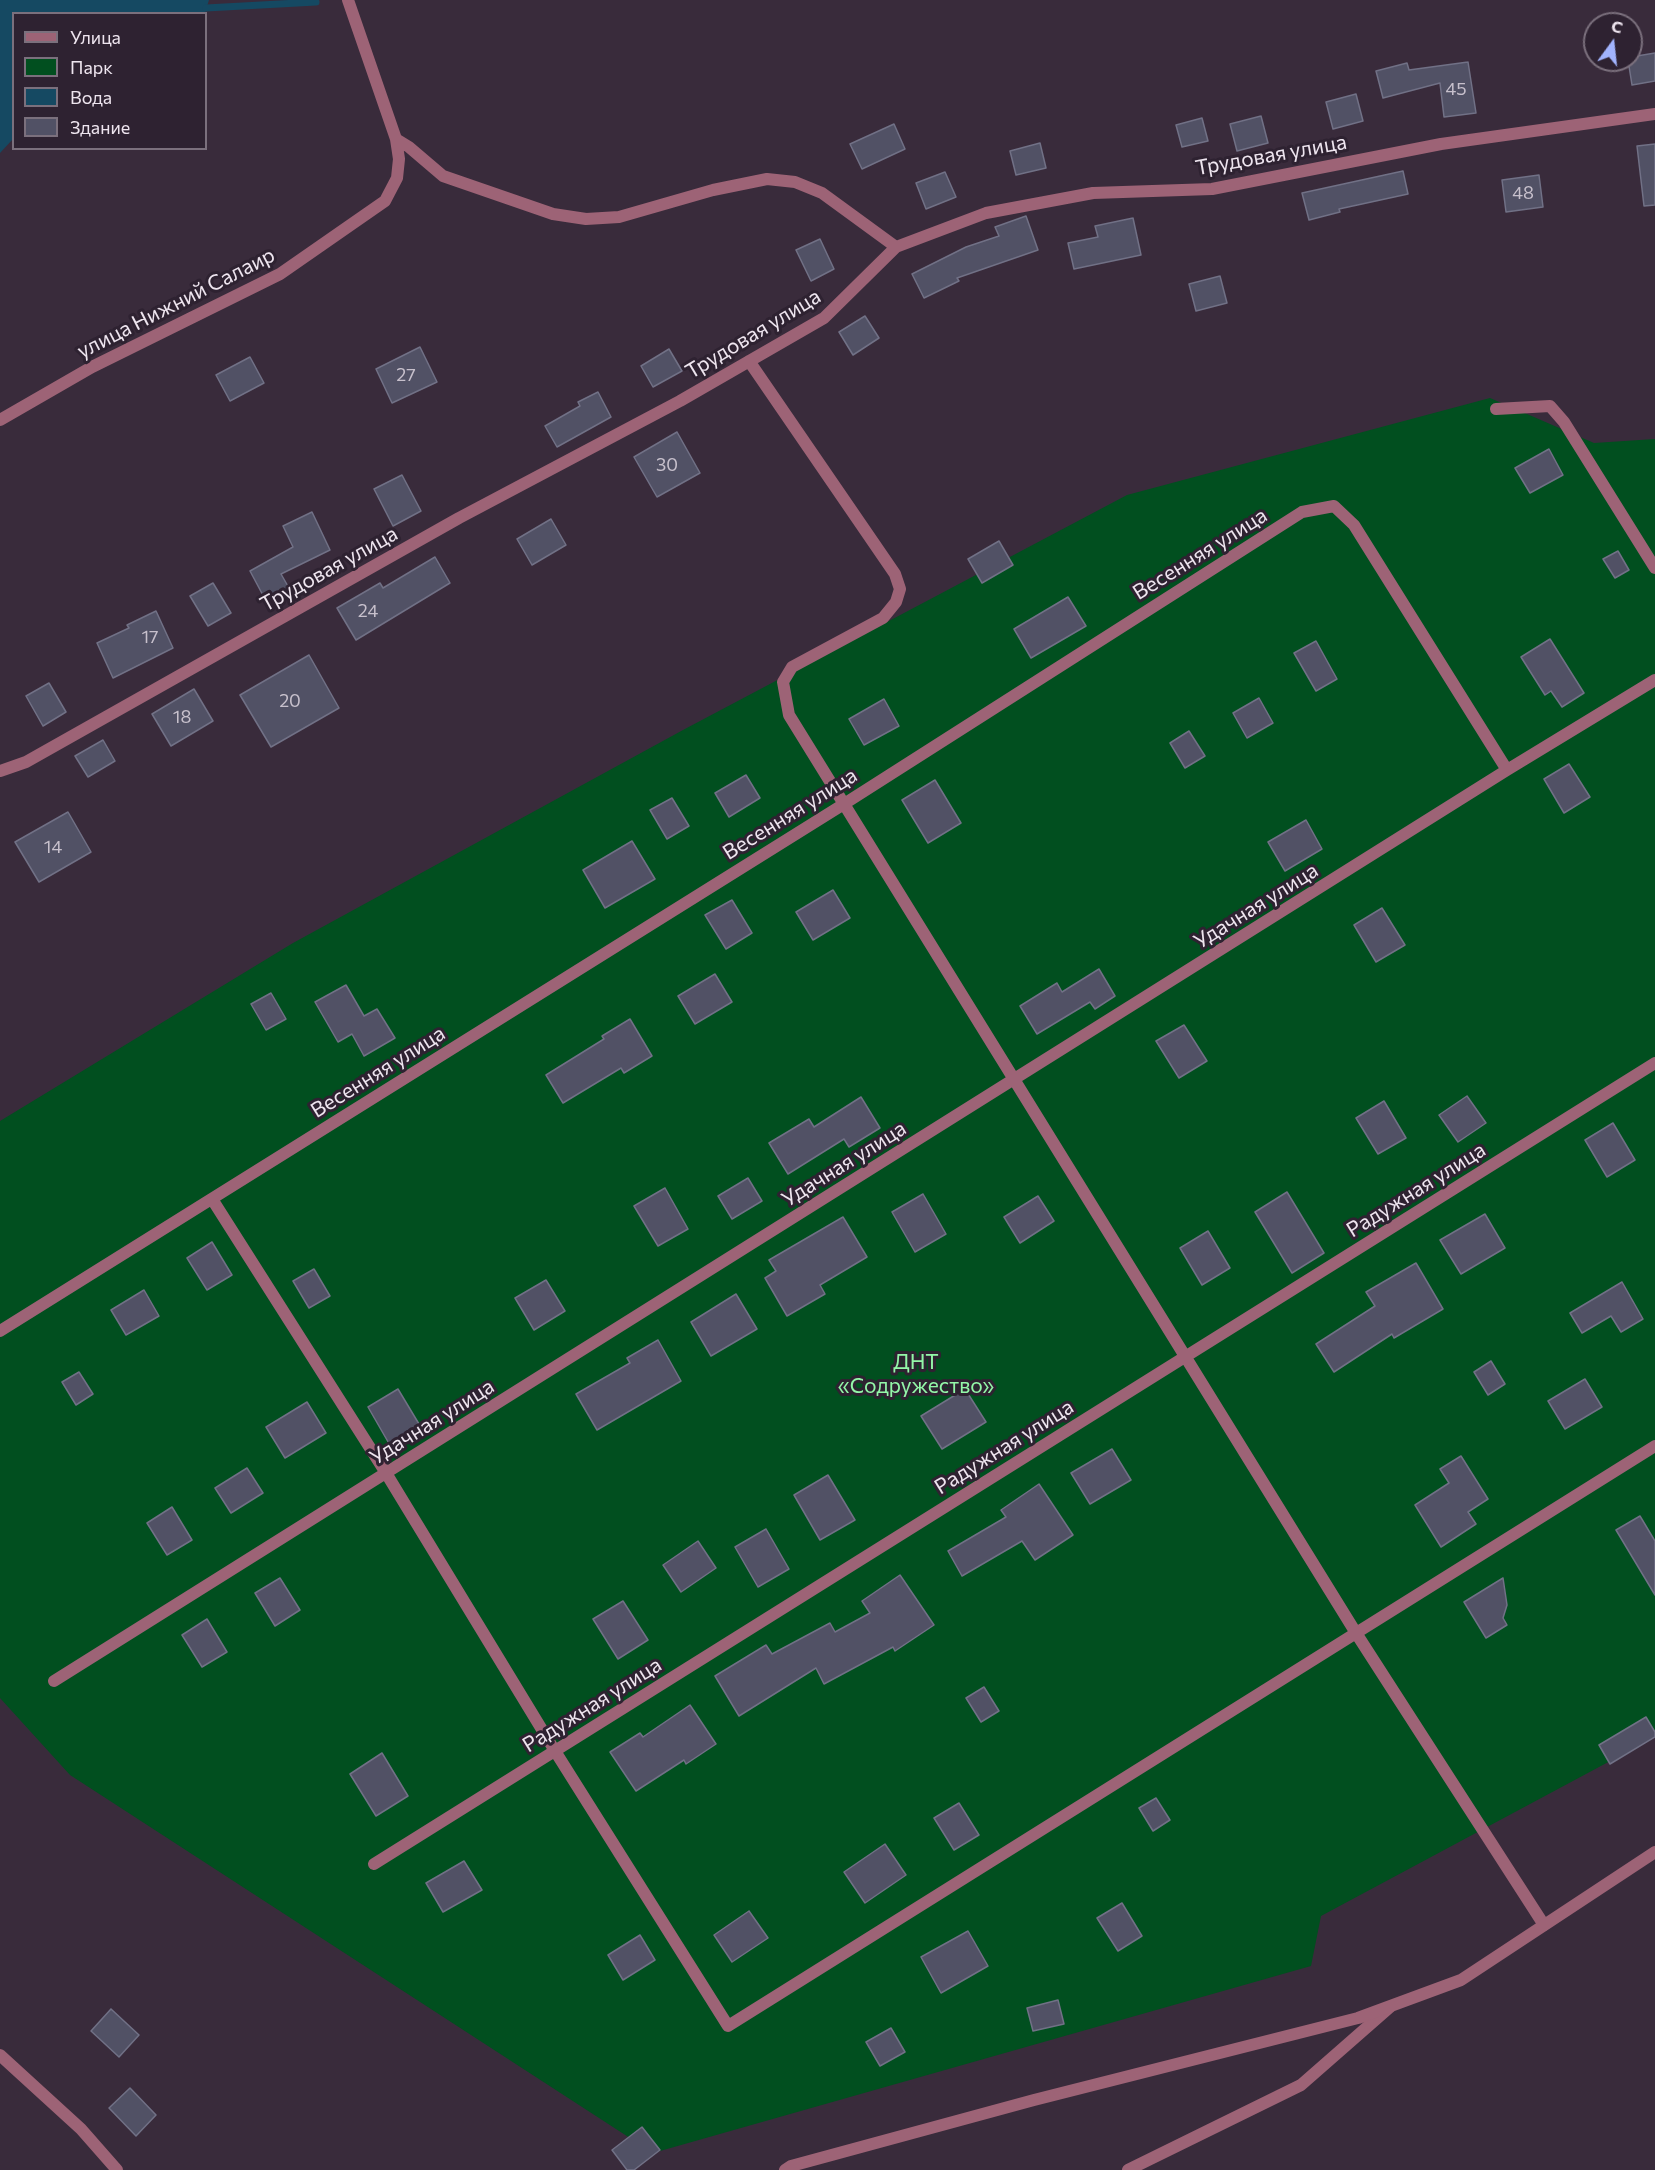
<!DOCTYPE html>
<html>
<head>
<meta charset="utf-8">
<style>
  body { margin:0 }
  #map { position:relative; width:1655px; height:2170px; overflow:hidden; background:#392b3b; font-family:Commissioner,sans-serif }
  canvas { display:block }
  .legend { position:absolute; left:12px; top:12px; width:195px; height:138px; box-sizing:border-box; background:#2e2231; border:2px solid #7b707d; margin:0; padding:8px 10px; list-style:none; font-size:18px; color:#eee5ef }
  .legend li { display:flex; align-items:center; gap:12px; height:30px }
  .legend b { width:30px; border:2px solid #7b707d }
  .north { position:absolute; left:1583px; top:12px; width:60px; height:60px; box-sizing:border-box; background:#2e2231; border:2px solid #7b707d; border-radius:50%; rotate:15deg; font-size:16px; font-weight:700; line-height:24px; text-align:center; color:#eee5ef }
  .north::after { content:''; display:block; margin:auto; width:21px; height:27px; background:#a1b3fd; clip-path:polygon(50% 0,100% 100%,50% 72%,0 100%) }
</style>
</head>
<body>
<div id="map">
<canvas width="1655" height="2170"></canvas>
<ul class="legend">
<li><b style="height:8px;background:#9d6376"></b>Улица</li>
<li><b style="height:16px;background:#014f1f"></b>Парк</li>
<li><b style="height:16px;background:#154962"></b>Вода</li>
<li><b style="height:16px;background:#515165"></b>Здание</li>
</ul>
<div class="north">С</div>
</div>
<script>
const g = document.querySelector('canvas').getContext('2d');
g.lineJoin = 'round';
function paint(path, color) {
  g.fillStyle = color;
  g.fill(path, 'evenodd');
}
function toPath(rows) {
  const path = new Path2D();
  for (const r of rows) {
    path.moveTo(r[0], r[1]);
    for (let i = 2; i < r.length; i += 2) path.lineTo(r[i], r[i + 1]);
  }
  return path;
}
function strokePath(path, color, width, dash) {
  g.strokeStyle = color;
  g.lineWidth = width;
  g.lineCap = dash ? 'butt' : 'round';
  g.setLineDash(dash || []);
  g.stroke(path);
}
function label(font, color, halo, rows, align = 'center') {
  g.font = font + ' Commissioner,sans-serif';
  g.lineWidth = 6;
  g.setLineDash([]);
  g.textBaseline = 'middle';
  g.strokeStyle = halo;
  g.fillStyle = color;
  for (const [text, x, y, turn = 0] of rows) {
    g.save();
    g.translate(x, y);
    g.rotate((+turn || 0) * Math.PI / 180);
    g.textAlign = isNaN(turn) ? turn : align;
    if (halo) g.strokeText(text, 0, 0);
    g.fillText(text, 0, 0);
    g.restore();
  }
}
const green = toPath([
  [1490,398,1594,443,1655,439,1655,1737,1321,1916,1311,1966,653,2153,70,1775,0,1698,0,1121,293,943,683,730,1127,495]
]);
const water = toPath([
  [0,0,209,0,205,13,14,14,13,139,0,153]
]);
const stream = toPath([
  [206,8,316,2]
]);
const building = toPath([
  [1655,53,1655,81,1632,85,1628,60,1631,60,1631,57,1655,53],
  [1468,62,1476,113,1444,117,1440,83,1383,98,1376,71,1407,63,1409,70,1468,62],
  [1356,94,1363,121,1333,129,1326,102,1356,94],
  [1261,116,1268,143,1237,151,1230,124,1261,116],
  [1202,118,1208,141,1182,147,1176,125,1202,118],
  [894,124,905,149,862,169,850,144,894,124],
  [1040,143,1046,168,1016,175,1010,151,1040,143],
  [1655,144,1655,205,1644,206,1637,146,1655,144],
  [1403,171,1408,194,1339,209,1340,212,1309,220,1302,193,1403,171],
  [945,172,956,197,926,209,916,183,945,172],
  [1539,175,1543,207,1506,212,1502,180,1539,175],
  [1026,216,1038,250,957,278,959,281,924,298,912,274,966,247,999,236,995,227,1026,216],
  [1133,218,1141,255,1074,269,1068,243,1098,237,1095,226,1133,218],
  [820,239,834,269,811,281,796,250,820,239],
  [1220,276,1227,303,1196,311,1189,284,1220,276],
  [865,316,879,338,853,355,839,332,865,316],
  [420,347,437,382,392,403,376,369,420,347],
  [669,349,682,371,653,387,641,366,669,349],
  [250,357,264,383,230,401,216,375,250,357],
  [598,392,611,417,557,447,545,426,580,406,578,402,598,392],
  [677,432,700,473,657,497,634,457,677,432],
  [1549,449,1563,475,1530,493,1515,468,1549,449],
  [402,475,421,511,393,526,374,489,402,475],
  [312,512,330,550,281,574,289,588,266,601,250,571,293,547,283,526,312,512],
  [551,519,566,545,532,565,517,539,551,519],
  [999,541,1013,565,982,583,968,559,999,541],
  [1618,551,1629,570,1615,578,1603,559,1618,551],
  [435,557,450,583,356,640,337,608,380,583,383,588,435,557],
  [213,583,231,613,208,626,190,596,213,583],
  [1068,597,1086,626,1031,658,1014,629,1068,597],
  [156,611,173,648,113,678,97,643,129,628,127,625,156,611],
  [1550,639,1584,693,1562,707,1551,691,1545,695,1521,657,1550,639],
  [1316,641,1337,679,1316,691,1294,653,1316,641],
  [309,655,339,708,271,747,240,695,309,655],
  [49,683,66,712,43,726,26,696,49,683],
  [194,689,213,721,171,746,152,714,194,689],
  [1259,698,1273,723,1247,738,1233,713,1259,698],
  [884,699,899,726,864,745,849,719,884,699],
  [1189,731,1205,756,1185,768,1170,743,1189,731],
  [103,740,115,761,88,777,75,756,103,740],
  [1569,764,1590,797,1564,813,1544,779,1569,764],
  [746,775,760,798,729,817,715,793,746,775],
  [935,780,961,823,928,843,902,800,935,780],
  [672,798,689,826,667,839,650,810,672,798],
  [68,812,91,852,39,882,15,842,68,812],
  [1306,820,1322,849,1285,871,1268,842,1306,820],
  [632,841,655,879,605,908,583,870,632,841],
  [833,890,850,918,813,940,796,912,833,890],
  [732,900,752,933,726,949,705,915,732,900],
  [1382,908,1405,945,1376,962,1354,925,1382,908],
  [1099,969,1115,996,1095,1009,1090,1002,1037,1034,1020,1006,1057,983,1062,992,1099,969],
  [715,974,732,1002,695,1024,678,996,715,974],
  [346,985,364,1016,377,1009,395,1038,364,1056,352,1034,338,1042,315,1002,346,985],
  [271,993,286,1019,266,1030,251,1004,271,993],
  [630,1019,652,1056,624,1073,621,1068,563,1103,546,1075,604,1039,602,1036,630,1019],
  [1184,1025,1207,1061,1179,1078,1156,1041,1184,1025],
  [1467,1096,1486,1123,1458,1142,1439,1115,1467,1096],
  [861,1097,880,1128,849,1147,844,1139,788,1174,769,1143,809,1119,814,1127,861,1097],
  [1384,1101,1406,1138,1378,1154,1356,1118,1384,1101],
  [1613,1123,1635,1160,1607,1177,1585,1140,1613,1123],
  [748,1178,762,1201,732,1219,718,1196,748,1178],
  [665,1188,688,1229,658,1246,634,1206,665,1188],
  [1287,1192,1324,1253,1292,1273,1255,1212,1287,1192],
  [923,1194,946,1234,915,1252,892,1212,923,1194],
  [1038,1196,1054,1221,1020,1243,1004,1217,1038,1196],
  [1485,1214,1505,1248,1461,1274,1440,1240,1485,1214],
  [843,1217,867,1257,820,1285,825,1294,787,1316,765,1278,776,1271,769,1260,843,1217],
  [1208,1231,1230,1268,1202,1285,1180,1248,1208,1231],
  [212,1242,232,1275,207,1290,187,1258,212,1242],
  [1416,1263,1443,1309,1394,1338,1392,1334,1334,1372,1316,1344,1375,1306,1366,1292,1416,1263],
  [314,1269,330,1296,309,1308,293,1281,314,1269],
  [546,1280,565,1311,534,1330,515,1298,546,1280],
  [1622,1282,1643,1319,1621,1332,1611,1316,1582,1333,1570,1313,1622,1282],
  [144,1290,159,1316,126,1335,111,1310,144,1290],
  [736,1294,757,1329,711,1356,691,1322,736,1294],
  [658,1340,681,1381,597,1430,576,1394,630,1363,627,1358,658,1340],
  [1491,1361,1505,1384,1488,1395,1474,1372,1491,1361],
  [79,1372,93,1394,76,1405,62,1382,79,1372],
  [1585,1379,1602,1407,1565,1429,1548,1401,1585,1379],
  [398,1389,422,1429,391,1447,368,1407,398,1389],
  [965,1389,986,1422,942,1449,921,1416,965,1389],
  [307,1402,326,1433,285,1458,266,1427,307,1402],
  [1112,1449,1131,1480,1090,1504,1071,1473,1112,1449],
  [1461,1456,1488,1499,1468,1512,1476,1524,1441,1547,1415,1505,1449,1483,1440,1469,1461,1456],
  [247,1468,263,1493,231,1513,215,1488,247,1468],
  [828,1475,855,1520,820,1540,794,1495,828,1475],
  [1039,1484,1073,1535,1035,1560,1022,1541,962,1576,948,1551,1006,1517,1001,1510,1039,1484],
  [172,1507,192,1540,167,1555,147,1523,172,1507],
  [1640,1516,1655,1541,1655,1595,1616,1530,1640,1516],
  [766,1529,789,1569,758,1587,735,1547,766,1529],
  [698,1541,716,1568,681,1592,663,1565,698,1541],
  [900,1575,934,1625,895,1651,893,1647,824,1684,816,1668,739,1716,715,1676,766,1645,772,1654,830,1623,835,1632,870,1613,862,1601,900,1575],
  [280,1578,300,1610,275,1626,255,1593,280,1578],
  [1503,1578,1507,1605,1503,1618,1507,1625,1486,1638,1464,1602,1503,1578],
  [623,1601,648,1640,618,1659,593,1619,623,1601],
  [207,1619,227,1652,202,1667,182,1635,207,1619],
  [984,1687,999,1711,981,1722,966,1698,984,1687],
  [690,1705,716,1744,686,1764,684,1760,636,1791,610,1752,640,1733,643,1737,690,1705],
  [1646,1717,1655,1732,1655,1737,1610,1764,1599,1745,1646,1717],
  [382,1753,408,1796,376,1816,350,1774,382,1753],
  [1156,1798,1170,1820,1153,1831,1139,1808,1156,1798],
  [959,1803,979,1835,954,1850,934,1818,959,1803],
  [885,1844,906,1875,865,1903,844,1872,885,1844],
  [464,1861,482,1890,443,1912,426,1883,464,1861],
  [1122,1903,1142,1936,1118,1951,1097,1918,1122,1903],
  [749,1911,768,1938,732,1962,714,1935,749,1911],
  [968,1931,988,1966,941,1993,921,1957,968,1931],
  [640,1935,655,1960,623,1980,608,1955,640,1935],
  [1058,2000,1064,2024,1033,2031,1027,2008,1058,2000],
  [111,2009,139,2035,119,2057,91,2031,111,2009],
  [891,2028,905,2052,880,2066,866,2042,891,2028],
  [130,2088,156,2115,136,2136,109,2108,130,2088],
  [642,2127,660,2150,634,2170,627,2170,612,2150,642,2127]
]);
const minor = toPath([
  [396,139,409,147,443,176,553,214,586,219,619,217,713,190,767,179,795,182,822,193,896,247],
  [749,361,895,574,900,589,896,602,883,618,792,667,783,682,789,715,1356,1633,1544,1925],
  [1496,409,1550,406,1564,422,1655,568],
  [0,420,92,367,280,274,385,201,397,178,399,159,396,139,348,0],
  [0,771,26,762,459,518,680,401,824,318,896,247,986,213,1093,193,1212,189,1441,144,1655,114],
  [212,1199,386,1473,555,1751,728,2026,1655,1446],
  [0,1331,844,804,1302,512,1334,506,1354,525,1507,770],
  [54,1681,1507,770,1655,680],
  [374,1864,1655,1063],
  [0,2055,81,2129,117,2170],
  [1128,2170,1301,2085,1390,2007]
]);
const tertiary = toPath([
  [785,2170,791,2166,1034,2100,1358,2018,1461,1980,1655,1852]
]);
const numberNames = [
  ["45",1456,89],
  ["48",1523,193],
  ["27",406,375],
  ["30",667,465],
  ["24",368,611],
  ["17",150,637],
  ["20",290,701],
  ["18",182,717],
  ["14",53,847]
];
const streetNames = [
  ["Трудовая улица",1271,155,-10],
  ["улица Нижний Салаир",176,303,-27],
  ["Трудовая улица",753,334,-31],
  ["Весенняя улица",1200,554,-32],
  ["Трудовая улица",329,569,-29],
  ["Весенняя улица",790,814,-32],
  ["Удачная улица",1256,906,-32],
  ["Весенняя улица",378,1072,-32],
  ["Удачная улица",844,1164,-32],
  ["Радужная улица",1416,1190,-32],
  ["Удачная улица",432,1422,-32],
  ["Радужная улица",1004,1447,-32],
  ["Радужная улица",592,1705,-32]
];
const parkNames = [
  ["ДНТ",916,1362],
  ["«Содружество»",916,1386]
];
paint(green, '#014f1f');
paint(water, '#154962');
strokePath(stream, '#154962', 7);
paint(building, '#515165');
strokePath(building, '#717186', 1.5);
strokePath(minor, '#9d6376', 12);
strokePath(tertiary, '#9d6376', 12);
label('18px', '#c7c0cc', null, numberNames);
label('21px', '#eee5ef', '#2e2231', streetNames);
label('21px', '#93f7a8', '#2e2231', parkNames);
</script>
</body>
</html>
